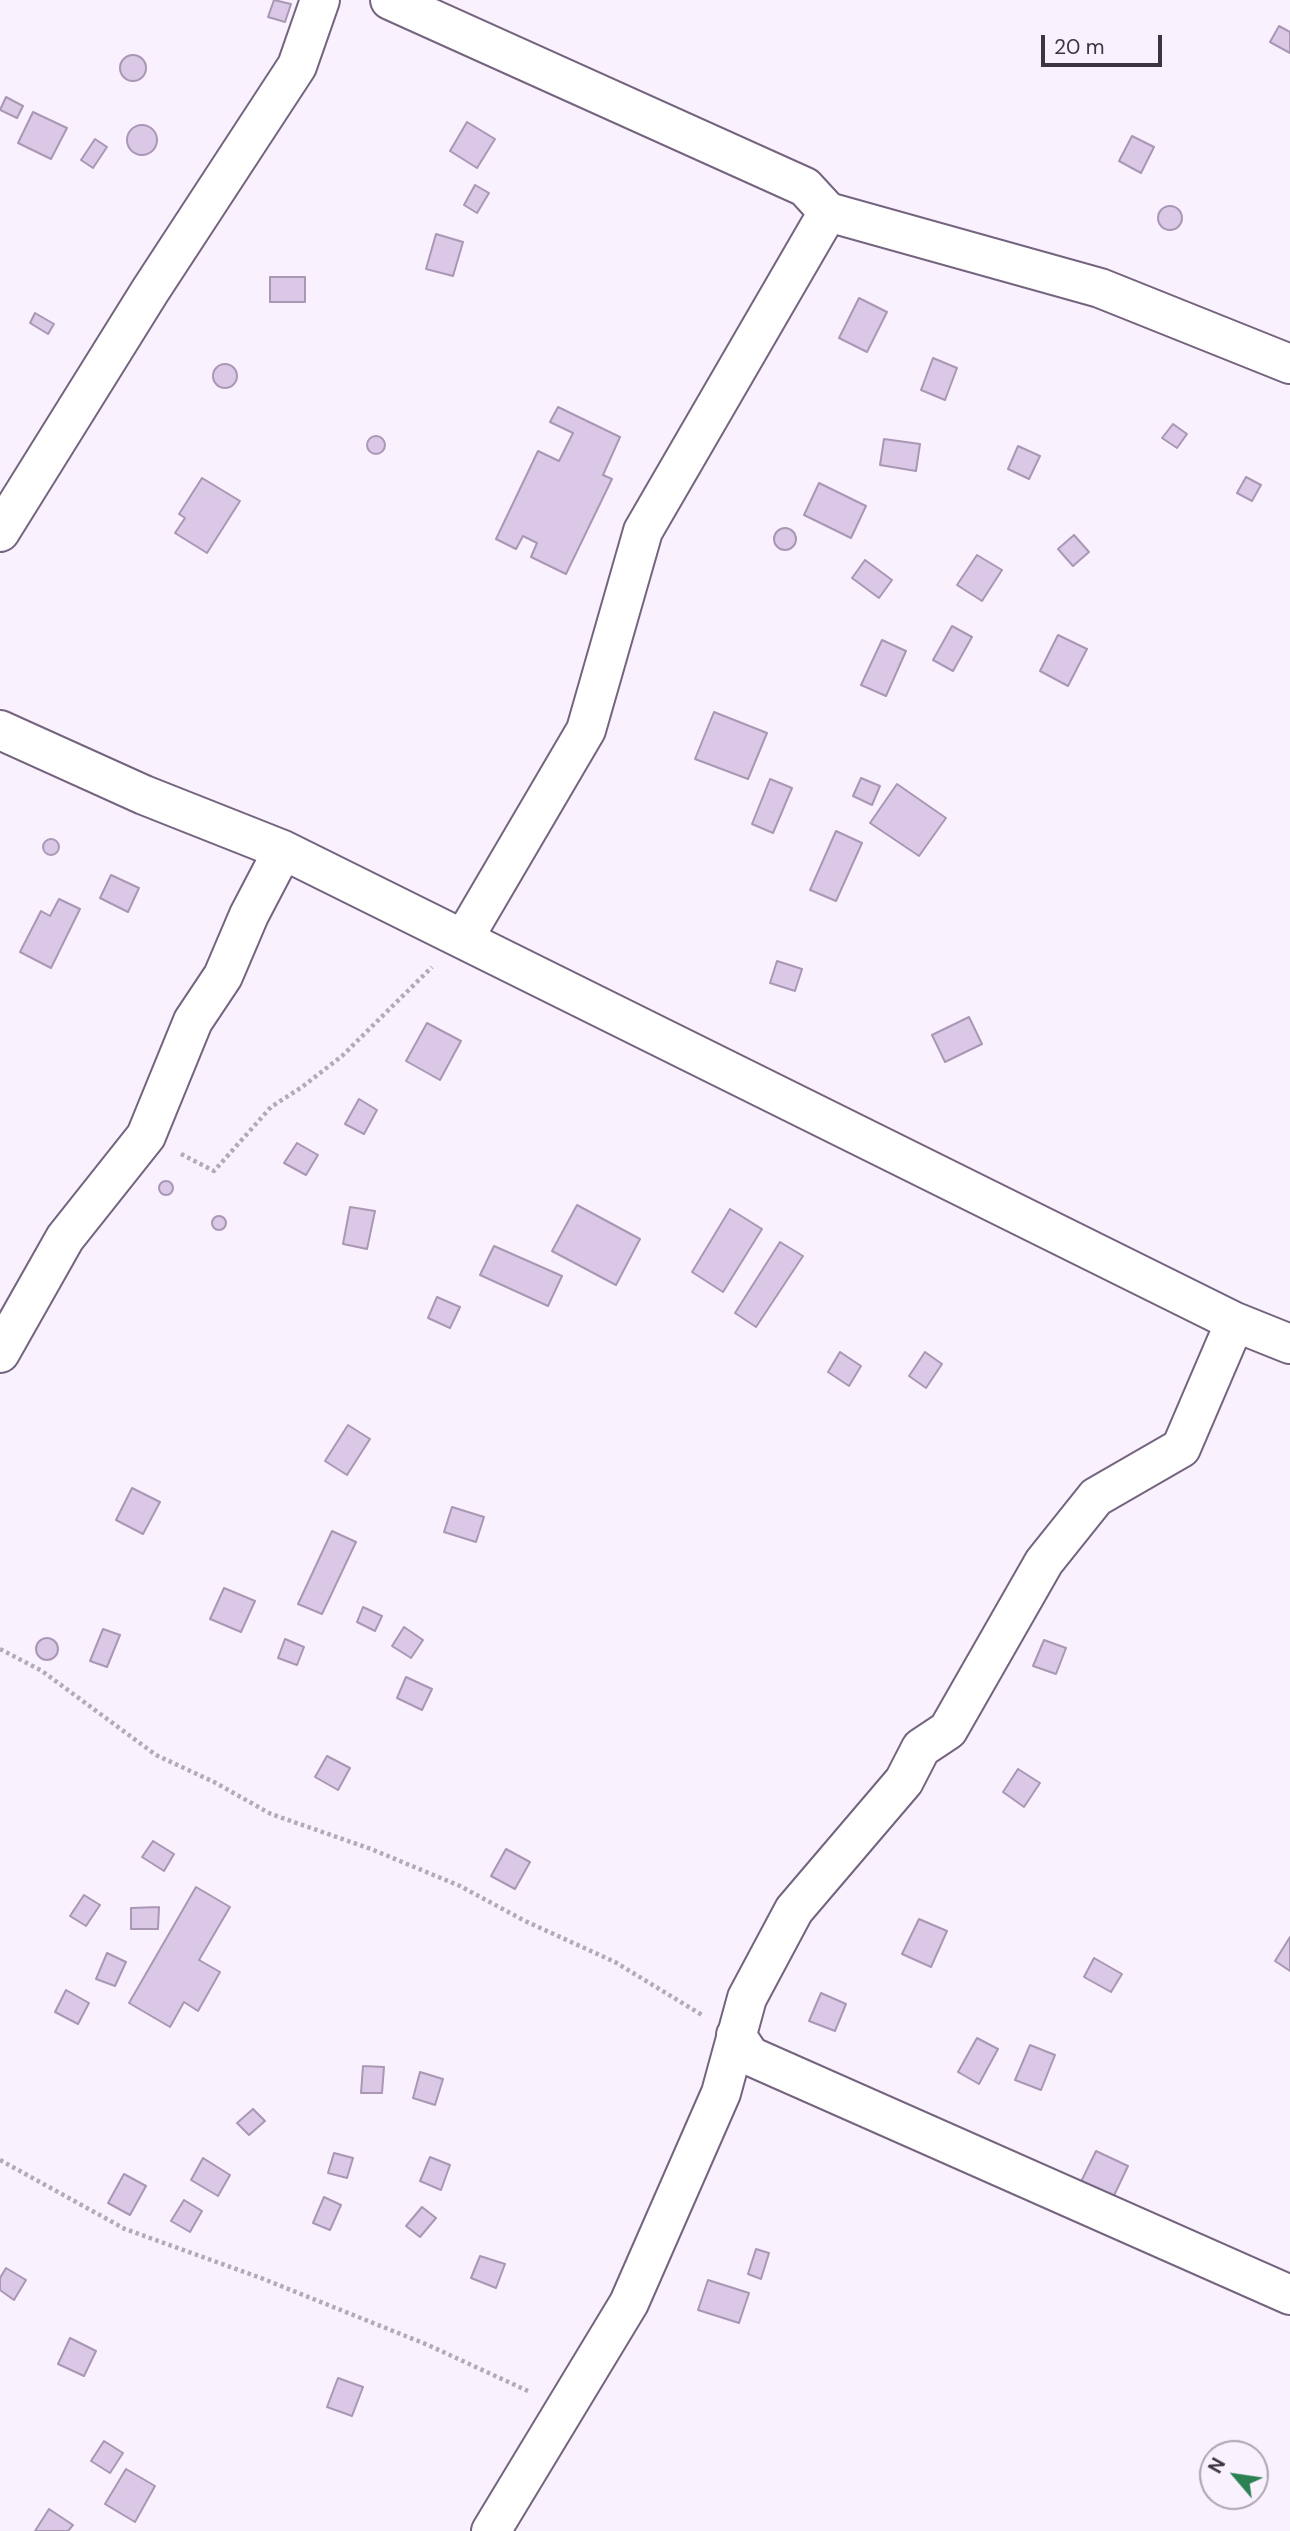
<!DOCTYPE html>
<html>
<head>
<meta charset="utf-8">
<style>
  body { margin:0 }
  #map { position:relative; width:1290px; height:2531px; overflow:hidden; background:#f9f1fe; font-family:"DM Sans",sans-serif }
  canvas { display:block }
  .north { position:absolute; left:1199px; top:2440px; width:70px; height:70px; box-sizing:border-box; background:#f9f1fe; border:2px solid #ada5b2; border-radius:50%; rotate:299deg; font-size:19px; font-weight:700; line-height:28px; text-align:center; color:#3c3441 }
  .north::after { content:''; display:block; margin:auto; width:24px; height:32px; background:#2b8154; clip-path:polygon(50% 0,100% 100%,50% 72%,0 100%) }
  .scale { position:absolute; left:1041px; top:35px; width:121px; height:32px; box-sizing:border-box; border:4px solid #3c3441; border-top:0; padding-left:9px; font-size:21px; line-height:24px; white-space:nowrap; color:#3c3441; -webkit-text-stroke:5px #f9f1fe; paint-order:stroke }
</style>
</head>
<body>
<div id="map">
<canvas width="1290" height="2531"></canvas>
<div class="north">N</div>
<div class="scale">20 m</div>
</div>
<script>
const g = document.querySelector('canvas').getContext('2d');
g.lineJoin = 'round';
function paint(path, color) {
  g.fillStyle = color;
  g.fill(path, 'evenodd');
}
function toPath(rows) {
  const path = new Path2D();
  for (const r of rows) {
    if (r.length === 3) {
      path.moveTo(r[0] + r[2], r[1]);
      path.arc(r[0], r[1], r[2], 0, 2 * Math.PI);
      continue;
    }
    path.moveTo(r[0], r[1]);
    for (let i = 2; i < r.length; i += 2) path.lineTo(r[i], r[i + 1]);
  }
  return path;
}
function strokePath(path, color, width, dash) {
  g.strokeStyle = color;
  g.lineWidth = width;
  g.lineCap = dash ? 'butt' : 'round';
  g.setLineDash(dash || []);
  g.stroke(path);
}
const building = toPath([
  [274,0,291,4,285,22,268,17,274,0],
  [1279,26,1290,32,1290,53,1270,42,1279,26],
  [133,68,13],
  [6,97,23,106,17,118,0,110,6,97],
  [33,112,67,128,51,159,18,143,33,112],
  [467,122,495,139,477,168,450,151,467,122],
  [142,140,15],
  [1132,136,1154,147,1141,173,1119,161,1132,136],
  [95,139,107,147,93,168,81,160,95,139],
  [475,185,489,193,477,213,464,205,475,185],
  [1170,218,12],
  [436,234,463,242,453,276,426,269,436,234],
  [270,277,305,277,305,302,270,302,270,277],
  [859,298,887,312,867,352,839,338,859,298],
  [35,313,54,324,48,334,30,323,35,313],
  [933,358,957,368,945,400,921,390,933,358],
  [225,376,12],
  [558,407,620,437,603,475,612,479,566,574,531,557,537,543,523,536,516,549,496,539,538,451,559,461,573,433,550,422,558,407],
  [1173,424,1187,434,1177,448,1162,438,1173,424],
  [376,445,9],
  [884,439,920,444,916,471,880,465,884,439],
  [1018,446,1040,456,1029,479,1008,469,1018,446],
  [1246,477,1261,485,1252,501,1237,493,1246,477],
  [202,478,240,501,207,553,175,533,185,518,179,514,202,478],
  [819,483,866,506,851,538,804,515,819,483],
  [785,539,11],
  [1074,535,1089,552,1073,566,1058,549,1074,535],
  [977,555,1002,570,982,601,957,585,977,555],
  [865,560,892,580,879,598,852,578,865,560],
  [952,626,972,637,953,671,933,660,952,626],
  [1058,635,1087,649,1068,686,1040,671,1058,635],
  [882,640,906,651,886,696,861,685,882,640],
  [714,712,767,733,748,779,695,759,714,712],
  [861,778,880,786,872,805,853,796,861,778],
  [770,779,792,788,773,833,752,824,770,779],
  [897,784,946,818,919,856,870,823,897,784],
  [836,831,862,843,836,901,810,890,836,831],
  [51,847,8],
  [111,875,139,888,128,912,100,898,111,875],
  [59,899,80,909,51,968,20,952,41,911,50,916,59,899],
  [777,961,802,969,795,991,770,983,777,961],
  [969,1017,982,1044,945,1062,932,1035,969,1017],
  [427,1023,461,1041,440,1080,406,1061,427,1023],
  [359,1099,377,1110,364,1134,345,1124,359,1099],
  [297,1143,318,1155,306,1175,284,1163,297,1143],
  [166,1188,7],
  [577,1205,640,1239,616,1285,552,1251,577,1205],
  [350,1207,375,1211,367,1249,343,1244,350,1207],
  [730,1209,762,1229,723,1292,692,1272,730,1209],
  [219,1223,7],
  [780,1242,803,1256,756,1327,735,1313,780,1242],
  [494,1246,562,1276,548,1306,480,1275,494,1246],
  [437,1297,460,1307,450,1328,428,1318,437,1297],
  [840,1352,861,1366,849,1386,828,1372,840,1352],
  [925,1352,942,1364,926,1388,909,1376,925,1352],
  [348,1425,370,1439,347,1475,325,1461,348,1425],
  [132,1488,160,1502,143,1534,116,1520,132,1488],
  [452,1507,484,1517,476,1542,444,1532,452,1507],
  [332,1531,356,1542,322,1614,298,1604,332,1531],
  [224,1588,255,1601,241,1632,210,1619,224,1588],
  [363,1607,382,1616,375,1631,357,1622,363,1607],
  [404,1627,423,1640,411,1658,392,1646,404,1627],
  [103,1629,120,1635,107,1667,90,1661,103,1629],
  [47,1649,11],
  [285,1639,304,1647,297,1665,278,1658,285,1639],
  [1044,1640,1066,1648,1056,1674,1033,1666,1044,1640],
  [406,1677,432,1689,422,1710,397,1698,406,1677],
  [327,1756,350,1768,338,1790,315,1777,327,1756],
  [1018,1769,1040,1783,1024,1807,1003,1792,1018,1769],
  [153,1841,174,1854,164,1871,142,1857,153,1841],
  [506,1849,530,1862,515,1889,491,1876,506,1849],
  [196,1887,230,1907,199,1960,220,1972,198,2011,184,2002,170,2027,129,2003,196,1887],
  [84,1895,100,1905,86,1926,70,1916,84,1895],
  [159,1907,158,1929,131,1929,131,1908,159,1907],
  [919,1919,947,1931,931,1967,902,1954,919,1919],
  [1290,1937,1290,1971,1275,1961,1290,1937],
  [107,1953,126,1962,115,1986,96,1979,107,1953],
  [1094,1958,1122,1974,1111,1992,1084,1977,1094,1958],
  [66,1990,89,2003,78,2024,55,2012,66,1990],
  [821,1993,846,2004,835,2031,809,2021,821,1993],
  [977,2038,998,2049,979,2084,958,2072,977,2038],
  [1030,2045,1055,2055,1041,2090,1015,2080,1030,2045],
  [363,2066,384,2067,382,2093,361,2093,363,2066],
  [420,2072,443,2079,435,2105,413,2098,420,2072],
  [253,2109,265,2121,249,2135,237,2123,253,2109],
  [1096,2151,1128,2166,1108,2208,1076,2192,1096,2151],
  [334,2153,353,2158,347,2178,328,2173,334,2153],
  [430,2157,450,2165,441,2190,420,2181,430,2157],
  [203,2158,230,2175,218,2196,191,2180,203,2158],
  [124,2174,146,2186,130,2215,108,2203,124,2174],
  [324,2197,341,2205,330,2230,313,2223,324,2197],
  [184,2200,202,2211,190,2232,171,2221,184,2200],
  [422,2207,436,2218,420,2237,406,2226,422,2207],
  [756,2249,769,2253,761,2279,748,2274,756,2249],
  [480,2256,505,2264,496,2288,471,2278,480,2256],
  [6,2268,26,2280,14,2300,0,2290,0,2278,6,2268],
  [708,2280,749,2293,739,2323,698,2310,708,2280],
  [70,2338,96,2351,84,2376,58,2364,70,2338],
  [338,2378,363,2387,352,2416,327,2407,338,2378],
  [104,2441,123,2453,110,2473,91,2461,104,2441],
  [126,2469,155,2486,135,2522,105,2504,126,2469],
  [49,2509,73,2525,68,2531,35,2531,49,2509]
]);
const path = toPath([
  [181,1154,214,1171,271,1107,302,1087,342,1056,432,967],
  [0,1649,42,1671,156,1755,214,1782,271,1814,371,1849,460,1886,525,1921,615,1962,702,2015],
  [0,2160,125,2229,261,2278,428,2345,528,2391]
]);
const minor = toPath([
  [390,0,805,187,828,212,1100,288,1290,364],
  [0,532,150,291,297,66,320,0],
  [0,730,144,795,283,850,1235,1322,1290,1344],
  [464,938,586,730,643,531,828,212],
  [0,1353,65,1238,146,1136,193,1021,223,976,249,915,283,850],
  [736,2035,750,2056,1290,2295],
  [491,2531,629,2303,721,2093,747,1998,794,1910,904,1781,921,1748,948,1730,1044,1562,1096,1497,1181,1448,1235,1322]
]);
paint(building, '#dbc8e7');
strokePath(building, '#a997b4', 2);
strokePath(minor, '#74647f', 42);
strokePath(path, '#b2aab7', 4.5, [3.5, 3.5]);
strokePath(minor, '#fff', 38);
</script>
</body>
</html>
